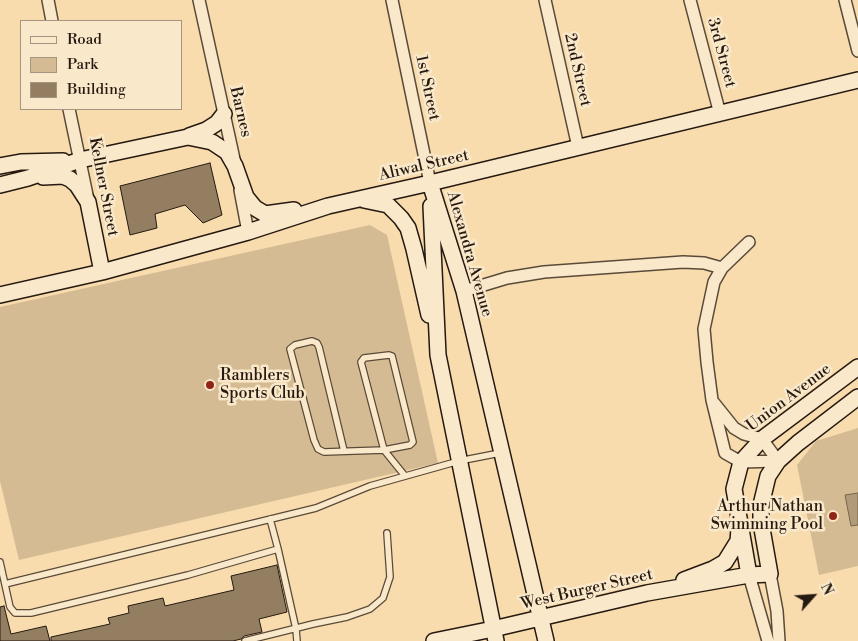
<!DOCTYPE html>
<html>
<head>
<meta charset="utf-8">
<style>
  body { margin:0 }
  #map { position:relative; width:858px; height:641px; overflow:hidden; background:#f8dcae; font-family:"Libre Bodoni",serif }
  canvas { display:block }
  .legend { position:absolute; left:20px; top:20px; width:162px; height:90px; box-sizing:border-box; background:#fae8ca; border:1px solid #a59580; margin:0; padding:6px 9px; list-style:none; font-size:15px; color:#251910 }
  .legend li { display:flex; align-items:center; gap:10px; height:25px }
  .legend b { width:25px; border:1px solid #a59580 }
  .north { position:absolute; left:788px; top:571px; width:50px; height:50px; -webkit-text-stroke:4px #fae8ca; paint-order:stroke; rotate:64deg; font-size:14px; font-weight:700; line-height:20px; text-align:center; color:#251910 }
  .north::after { content:''; display:block; margin:auto; width:18px; height:22px; background:#251910; clip-path:polygon(50% 0,100% 100%,50% 72%,0 100%) }
</style>
</head>
<body>
<div id="map">
<canvas width="858" height="641"></canvas>
<ul class="legend">
<li><b style="height:6px;background:#fae8ca"></b>Road</li>
<li><b style="height:14px;background:#d4bb93"></b>Park</li>
<li><b style="height:14px;background:#937e62"></b>Building</li>
</ul>
<div class="north">N</div>
</div>
<script>
const g = document.querySelector('canvas').getContext('2d');
g.lineJoin = 'round';
function paint(path, color) {
  g.fillStyle = color;
  g.fill(path, 'evenodd');
}
function toPath(rows) {
  const path = new Path2D();
  for (const r of rows) {
    path.moveTo(r[0], r[1]);
    for (let i = 2; i < r.length; i += 2) path.lineTo(r[i], r[i + 1]);
  }
  return path;
}
function strokePath(path, color, width, dash) {
  g.strokeStyle = color;
  g.lineWidth = width;
  g.lineCap = dash ? 'butt' : 'round';
  g.setLineDash(dash || []);
  g.stroke(path);
}
function label(font, color, halo, rows, align = 'center') {
  g.font = font + ' "Libre Bodoni",serif';
  g.lineWidth = 5;
  g.setLineDash([]);
  g.textBaseline = 'middle';
  g.strokeStyle = halo;
  g.fillStyle = color;
  for (const [text, x, y, turn = 0] of rows) {
    g.save();
    g.translate(x, y);
    g.rotate((+turn || 0) * Math.PI / 180);
    g.textAlign = isNaN(turn) ? turn : align;
    if (halo) g.strokeText(text, 0, 0);
    g.fillText(text, 0, 0);
    g.restore();
  }
}
const green = toPath([
  [370,225,387,235,438,463,19,560,0,481,0,307],
  [858,428,858,566,819,575,797,465,816,441]
]);
const water = toPath([
  [858,493,858,525,851,526,845,495,858,493]
]);
const building = toPath([
  [210,163,222,215,203,223,185,205,155,214,157,228,130,235,120,186,210,163],
  [277,565,287,612,259,619,262,632,244,636,241,639,233,641,51,641,51,637,110,624,108,618,129,613,128,606,163,598,165,606,234,590,231,576,277,565],
  [4,606,11,634,46,626,50,641,0,641,0,607,4,606]
]);
const lane = toPath([
  [344,451,319,347,317,343,312,341,295,345,290,349,314,440,318,449,324,452,384,450,410,445,413,442,392,356,389,355,364,358,361,362,384,450,405,476],
  [270,519,278,549,296,629,297,641],
  [0,562,10,607,15,613,31,613,188,575,278,549],
  [5,584,316,508,370,486,459,461,500,453],
  [245,641,313,624,347,617,370,609,383,598,390,577,387,533]
]);
const street = toPath([
  [48,0,52,21],
  [199,0,234,159],
  [392,0,430,183],
  [545,0,578,147],
  [690,0,720,114],
  [845,0,858,51],
  [69,109,87,195],
  [240,190,248,232],
  [749,242,722,268,714,282,704,329,707,362,712,400,725,453,741,462,778,461],
  [464,291,507,278,544,272,683,262,704,263,722,268],
  [714,403,734,428,744,434,762,439,778,461],
  [770,574,777,611,779,641],
  [749,575,768,641]
]);
const secondary = toPath([
  [189,136,206,130,217,123,224,114],
  [0,166,21,162,63,161],
  [43,177,63,176,70,179,77,185,88,202,102,272],
  [430,183,464,291,546,641],
  [0,185,28,178,80,160,188,137,212,142,227,152,235,166,246,197,255,208,265,214,294,210],
  [364,200,388,205,401,218,408,228,414,249,429,315],
  [431,206,438,355,496,641],
  [0,295,102,272,248,232,328,206,430,183,858,80],
  [749,575,734,489,741,462,762,439,858,367],
  [684,580,713,569,725,562,738,541,739,529],
  [434,641,493,629,647,593,749,575,770,574,761,523,761,505,768,476,778,461,798,443,858,397]
]);
const markers = [
  [210,385,5,"#8f2418"],
  [833,516,5,"#8f2418"]
];
const streetNames = [
  ["3rd Street",721,53,75],
  ["2nd Street",577,70,77],
  ["1st Street",427,88,78],
  ["Barnes",240,112,77],
  ["Aliwal Street",424,166,-13],
  ["Kellner Street",103,187,79],
  ["Alexandra Avenue",469,254,74],
  ["Union Avenue",789,398,-37],
  ["West Burger Street",587,590,-13]
];
const poiNames = [
  ["Ramblers",220,376],
  ["Sports Club",220,394],
  ["Arthur Nathan",823,507,"right"],
  ["Swimming Pool",823,525,"right"]
];
paint(green, '#d4bb93');
paint(water, '#b09a78');
strokePath(water, '#78664e', 1);
paint(building, '#937e62');
strokePath(building, '#251910', 1);
strokePath(lane, '#5a4a38', 8);
strokePath(street, '#5a4a38', 14);
strokePath(secondary, '#251910', 18);
strokePath(lane, '#fae8ca', 5.5);
strokePath(street, '#fae8ca', 11);
strokePath(secondary, '#fae8ca', 15);
for (const [x, y, r, color] of markers) {
  const dot = new Path2D();
  dot.arc(x, y, r, 0, 2 * Math.PI);
  g.fillStyle = color;
  g.fill(dot);
  strokePath(dot, '#fae8ca', 2);
}
label('16px', '#251910', '#fae8ca', streetNames);
label('16px', '#251910', '#fae8ca', poiNames, 'left');
</script>
</body>
</html>
